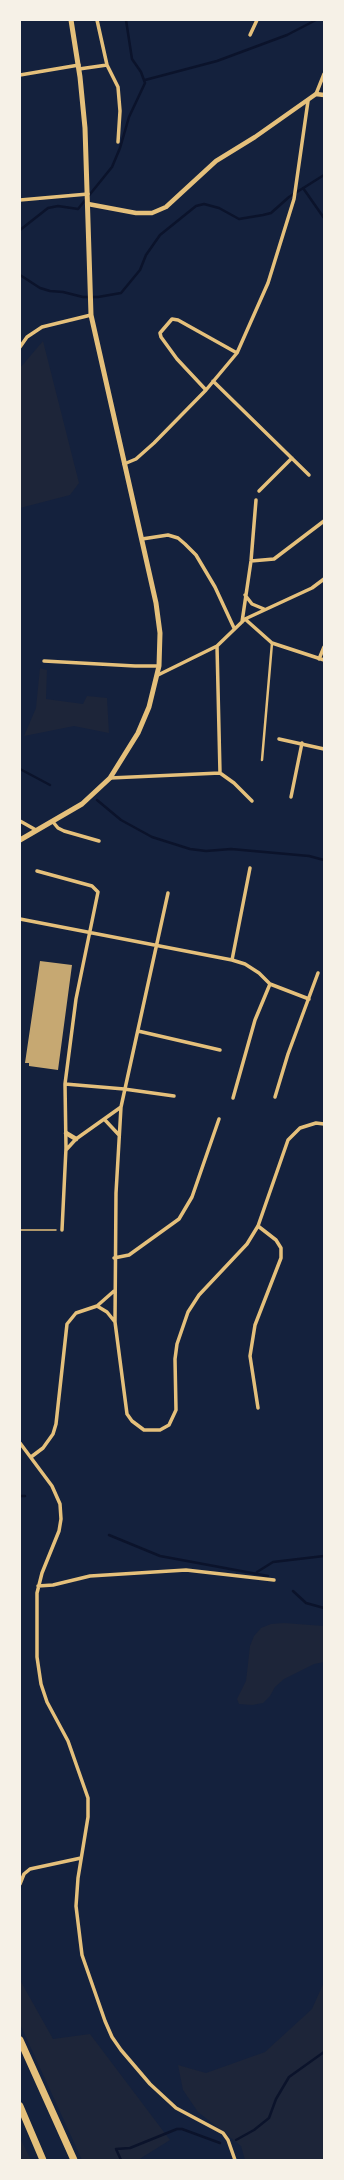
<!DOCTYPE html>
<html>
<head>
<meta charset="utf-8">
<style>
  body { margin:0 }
  #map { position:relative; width:344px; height:2180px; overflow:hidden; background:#14213d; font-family:"Varela Round",sans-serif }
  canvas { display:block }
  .frame { position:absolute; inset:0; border:21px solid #f6f1e7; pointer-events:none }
</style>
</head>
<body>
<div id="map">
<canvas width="344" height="2180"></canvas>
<div class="frame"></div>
</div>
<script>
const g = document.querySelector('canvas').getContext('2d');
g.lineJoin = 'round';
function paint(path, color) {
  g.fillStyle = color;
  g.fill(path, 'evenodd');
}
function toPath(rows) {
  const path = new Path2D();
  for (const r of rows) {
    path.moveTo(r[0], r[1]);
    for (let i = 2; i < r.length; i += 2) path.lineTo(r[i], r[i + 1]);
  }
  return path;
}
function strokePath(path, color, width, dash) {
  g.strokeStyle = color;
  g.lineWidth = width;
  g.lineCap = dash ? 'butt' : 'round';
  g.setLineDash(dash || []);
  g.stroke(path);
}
const green = toPath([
  [43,341,79,483,70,495,20,508,20,368],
  [40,668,47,670,46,699,83,704,87,696,107,698,109,733,74,726,24,736,36,708],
  [284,1623,324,1626,324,1662,314,1664,284,1679,275,1687,270,1696,263,1703,252,1705,239,1704,237,1699,246,1681,250,1646,254,1636,261,1628,271,1624],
  [20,1980,53,2039,90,2034,170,2140,138,2160,82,2160,20,2024],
  [324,1982,324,2160,245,2160,241,2146,198,2112,183,2090,178,2065,206,2073,265,2052,312,2009],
  [20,2138,31,2160,20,2160]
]);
const stream = toPath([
  [145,80,217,61,287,35,316,20],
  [303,188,324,218],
  [20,230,48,208,58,206,78,209,112,167,120,148,129,117,145,83,141,72,132,59,126,20],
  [20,275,40,288,50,291,63,292,83,297,98,297,121,293,140,270,146,255,160,235,196,206,204,204,219,208,239,219,263,215,271,213,289,197,324,175],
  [20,769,50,785],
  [97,800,121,820,152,837,190,849,206,851,231,849,309,856,324,860],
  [20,1496,25,1496],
  [109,1535,160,1556,268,1576],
  [257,1572,273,1562,324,1556],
  [293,1591,306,1603,324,1608],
  [236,2140,254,2130,269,2118,276,2099,289,2077,324,2052],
  [121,2160,116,2149,130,2148,177,2129,182,2129,220,2143]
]);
const building = toPath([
  [40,961,72,965,58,1070,29,1066,29,1063,25,1063]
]);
const path = toPath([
  [20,1230,56,1230]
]);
const pedestrian = toPath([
  [262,760,272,643]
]);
const minor = toPath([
  [97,20,107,65],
  [250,35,257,20],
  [79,69,107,65,118,87,120,111,118,142],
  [20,75,79,65],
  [316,94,324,74],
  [20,200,88,194],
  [20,347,27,337,42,327,91,315],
  [213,381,309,475],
  [206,390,177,359,161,337,160,333,172,319,178,320,237,353],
  [124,464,136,459,154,443,206,390,237,353,268,283,294,199,308,101],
  [259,491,292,458],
  [142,539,168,535,178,538,185,544,196,555,215,587,234,628],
  [251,561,274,559,324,521],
  [245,595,252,604,264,609],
  [245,619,272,643,324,660],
  [242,622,251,561,256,500],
  [217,646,220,773],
  [319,659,324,647],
  [44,661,135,666,159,666],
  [158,675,217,646,245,619,312,588,324,579],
  [279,739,324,749],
  [110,778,220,773,234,783,252,801],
  [291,797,302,743],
  [20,821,36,830],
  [53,822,58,828,64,831,99,841],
  [37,871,92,886,98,892,76,999,65,1084,66,1148,62,1230],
  [20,919,232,960,245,964,259,973,270,984,309,999],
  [232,960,250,868],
  [138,1031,220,1050],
  [65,1084,124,1089,174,1096],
  [275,1097,288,1054,318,973],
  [233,1098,255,1020,270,984],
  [105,1120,119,1135],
  [66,1150,76,1139,121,1107],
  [114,1258,129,1255,179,1219,192,1197,219,1119],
  [97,1306,114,1291],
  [115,1322,116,1193,121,1107,168,893],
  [258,1408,250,1356,255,1325,281,1258,281,1248,276,1240,258,1226],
  [20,1443,52,1486,60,1504,61,1519,59,1531,42,1573,37,1593,37,1657,41,1684,47,1702,68,1741,88,1798,88,1817,78,1878,76,1906,82,1955,105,2021,112,2037,121,2050,150,2084,176,2108,223,2133,228,2140,235,2160],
  [31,1457,43,1448,53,1434,56,1424,67,1324,76,1313,97,1306,107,1312,115,1322,127,1414,132,1421,144,1430,160,1430,169,1425,176,1410,175,1359,177,1344,188,1312,199,1295,247,1244,258,1226,288,1140,300,1128,316,1123,324,1124],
  [38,1586,53,1585,90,1576,186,1570,274,1580],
  [20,1884,24,1874,30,1869,81,1858]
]);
const tertiary = toPath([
  [88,204,136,213,152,213,166,207,216,161,255,137,316,94,324,95],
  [66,1133,76,1139]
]);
const secondary = toPath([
  [20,840,82,804,110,778,138,733,149,707,159,666,160,633,156,603,91,315,85,128,80,77,71,20]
]);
const motorway = toPath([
  [20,2040,74,2160],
  [20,2106,43,2160]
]);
paint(green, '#1d2539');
strokePath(stream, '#0b132b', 2.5);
paint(building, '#c6a872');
strokePath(path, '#e5c07b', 1.5);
strokePath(pedestrian, '#e5c07b', 2.5);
strokePath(minor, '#e5c07b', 3.5);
strokePath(tertiary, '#e5c07b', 4.5);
strokePath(secondary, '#e5c07b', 5);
strokePath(motorway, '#e5c07b', 7);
</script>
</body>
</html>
